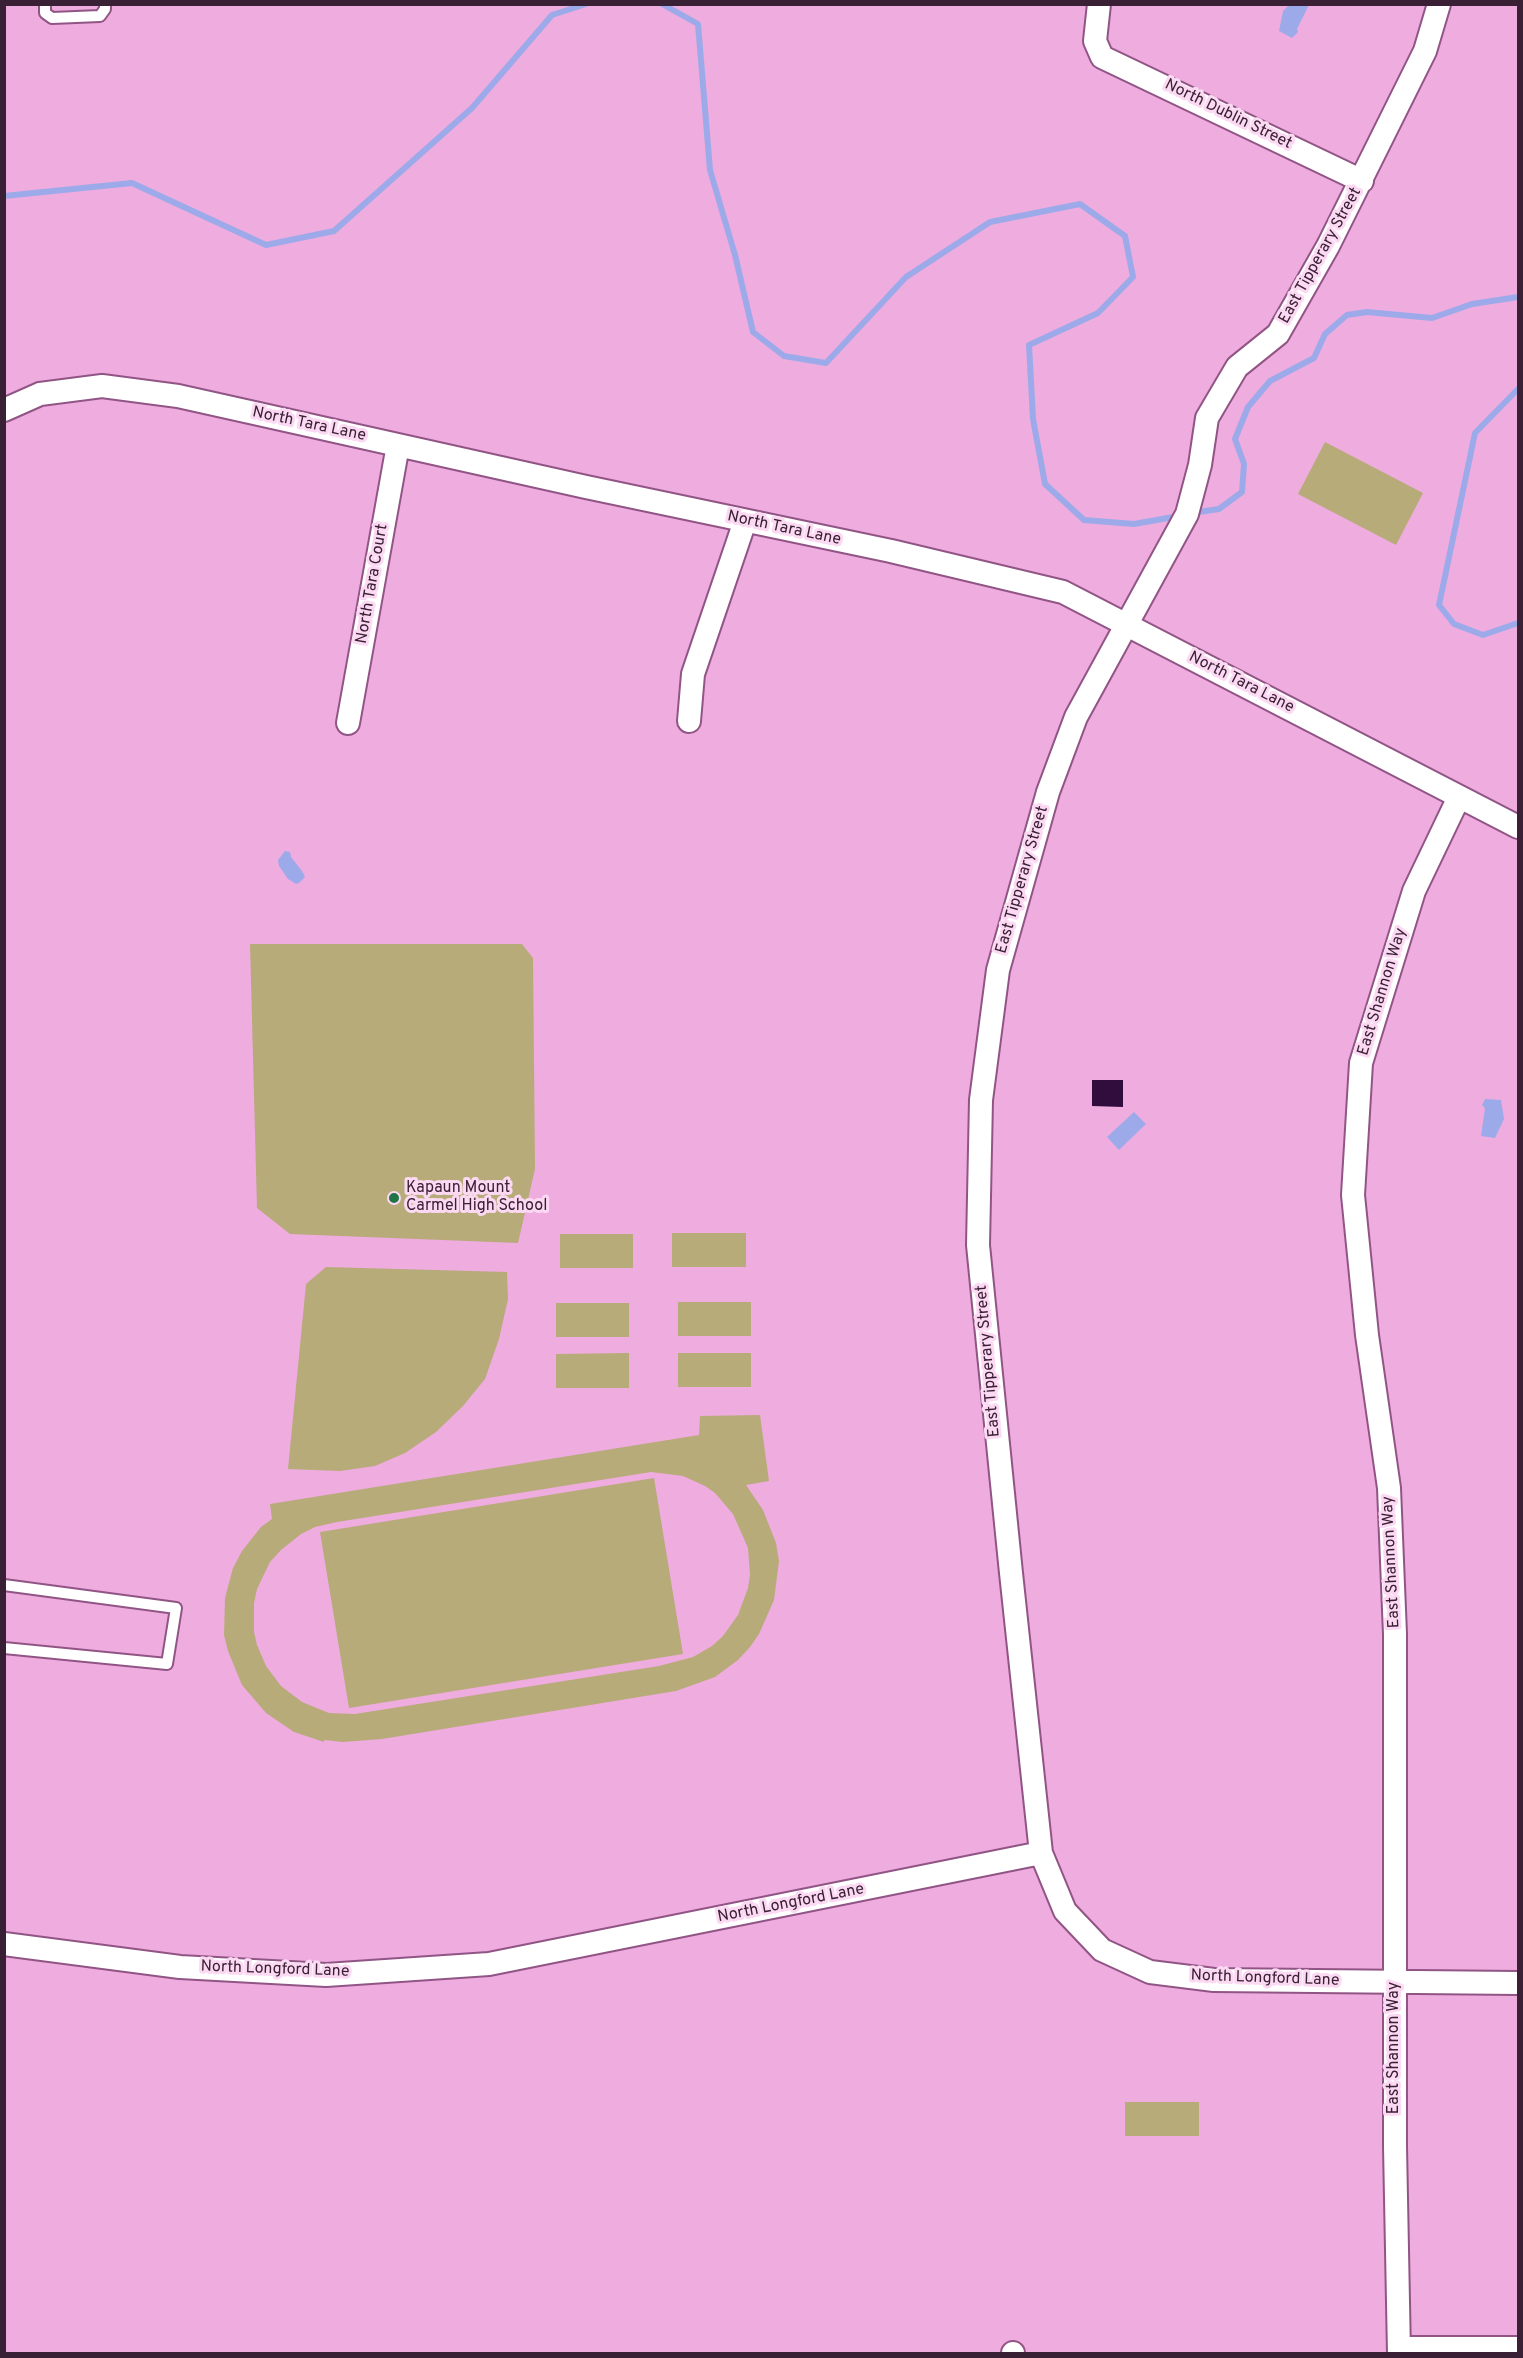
<!DOCTYPE html>
<html>
<head>
<meta charset="utf-8">
<style>
  body { margin:0 }
  #map { position:relative; width:1523px; height:2358px; overflow:hidden; background:#efacdf; font-family:Overpass,sans-serif }
  canvas { display:block }
  .frame { position:absolute; inset:0; border:6px solid #3a2034; pointer-events:none }
</style>
</head>
<body>
<div id="map">
<canvas width="1523" height="2358"></canvas>
<div class="frame"></div>
</div>
<script>
const g = document.querySelector('canvas').getContext('2d');
g.lineJoin = 'round';
function paint(path, color) {
  g.fillStyle = color;
  g.fill(path, 'evenodd');
}
function toPath(rows) {
  const path = new Path2D();
  for (const r of rows) {
    path.moveTo(r[0], r[1]);
    for (let i = 2; i < r.length; i += 2) path.lineTo(r[i], r[i + 1]);
  }
  return path;
}
function strokePath(path, color, width, dash) {
  g.strokeStyle = color;
  g.lineWidth = width;
  g.lineCap = dash ? 'butt' : 'round';
  g.setLineDash(dash || []);
  g.stroke(path);
}
function label(font, color, halo, rows, align = 'center') {
  g.font = font + ' Overpass,sans-serif';
  g.lineWidth = 6;
  g.setLineDash([]);
  g.textBaseline = 'middle';
  g.strokeStyle = halo;
  g.fillStyle = color;
  for (const [text, x, y, turn = 0] of rows) {
    g.save();
    g.translate(x, y);
    g.rotate((+turn || 0) * Math.PI / 180);
    g.textAlign = isNaN(turn) ? turn : align;
    if (halo) g.strokeText(text, 0, 0);
    g.fillText(text, 0, 0);
    g.restore();
  }
}
const green = toPath([
  [1325,442,1423,493,1396,545,1298,494],
  [250,944,522,944,533,958,535,1169,518,1243,290,1234,257,1208],
  [672,1233,746,1233,746,1267,672,1267],
  [560,1234,633,1234,633,1268,560,1268],
  [326,1267,507,1272,508,1299,499,1339,485,1379,463,1406,436,1432,405,1453,375,1466,340,1471,288,1469,306,1284],
  [678,1302,751,1302,751,1336,678,1336],
  [556,1303,629,1303,629,1337,556,1337],
  [629,1353,629,1388,556,1388,556,1354],
  [678,1353,751,1353,751,1387,678,1387],
  [760,1415,769,1481,746,1485,763,1510,776,1543,779,1561,774,1600,759,1634,750,1647,738,1660,715,1677,676,1691,382,1739,343,1742,324,1740,324,1742,294,1732,266,1713,242,1685,228,1651,224,1635,225,1598,233,1568,242,1551,261,1527,272,1519,270,1504,699,1435,700,1416],
  [651,1472,683,1476,705,1486,715,1493,733,1514,748,1548,750,1575,748,1588,738,1615,723,1636,712,1646,693,1657,659,1666,355,1714,329,1713,302,1702,281,1686,266,1666,257,1645,254,1632,254,1603,257,1589,270,1562,281,1550,301,1534,315,1527,337,1522],
  [654,1478,683,1654,349,1708,320,1532],
  [1125,2102,1199,2102,1199,2136,1125,2136]
]);
const water = toPath([
  [1289,5,1309,5,1297,29,1298,32,1292,38,1279,31,1283,11],
  [285,851,290,852,291,857,302,871,305,877,299,883,296,884,288,879,279,866,278,860],
  [1485,1099,1501,1100,1504,1119,1495,1138,1481,1136,1485,1108,1482,1105],
  [1134,1112,1146,1124,1119,1150,1107,1137]
]);
const stream = toPath([
  [662,4,698,24,710,170,735,255,753,332,784,356,826,363,906,277,990,222,1080,204,1125,236,1133,277,1098,313,1029,345,1033,419,1045,484,1084,520,1134,524,1179,516],
  [4,196,132,183,266,245,334,231,472,108,552,15,586,4],
  [1518,389,1475,433,1439,605,1454,624,1483,635,1518,623],
  [1192,513,1219,509,1242,492,1244,464,1235,439,1248,407,1270,381,1314,358,1325,334,1347,315,1367,312,1432,318,1472,304,1518,297]
]);
const building = toPath([
  [1092,1080,1123,1080,1123,1107,1092,1106]
]);
const lane = toPath([
  [45,4,45,13,52,18,100,16,105,9,105,4],
  [4,1585,176,1608,167,1664,4,1648]
]);
const street = toPath([
  [1099,4,1095,41,1102,57,1362,181],
  [1439,4,1425,51,1328,246,1278,334,1237,367,1207,418,1200,465,1187,514,1076,717,1048,792,998,970,981,1100,978,1245,1011,1573,1041,1853,1065,1911,1102,1950,1150,1972,1214,1980,1518,1983],
  [4,410,40,394,102,386,178,396,586,487,891,551,1063,592,1518,827],
  [689,721,693,674,745,521],
  [348,723,398,445],
  [4,1944,180,1967,326,1975,489,1964,1041,1853],
  [1399,2348,1518,2348],
  [1013,2353,1013,2354],
  [1399,2354,1395,2146,1395,1634,1389,1488,1367,1335,1353,1195,1361,1063,1414,891,1459,797]
]);
const markers = [
  [394,1198,6,"#207548"]
];
const streetNames = [
  ["North Dublin Street",1228,115,26],
  ["East Tipperary Street",1321,256,-61],
  ["North Tara Lane",309,425,12],
  ["North Tara Lane",784,529,12],
  ["North Tara Court",373,584,-80],
  ["North Tara Lane",1241,683,27],
  ["East Tipperary Street",1023,880,-74],
  ["East Shannon Way",1383,992,-73],
  ["East Tipperary Street",989,1361,-95],
  ["East Shannon Way",1392,1562,-93],
  ["North Longford Lane",791,1904,-11],
  ["North Longford Lane",275,1970,2],
  ["North Longford Lane",1265,1979,2],
  ["East Shannon Way",1395,2048,-90]
];
const poiNames = [
  ["Kapaun Mount",406,1189],
  ["Carmel High School",406,1207]
];
paint(green, '#b7ab7a');
paint(water, '#9daae9');
strokePath(stream, '#9daae9', 6);
paint(building, '#310d3e');
strokePath(lane, '#915585', 14);
strokePath(street, '#915585', 26);
strokePath(lane, '#fff', 10);
strokePath(street, '#fff', 22);
for (const [x, y, r, color] of markers) {
  const dot = new Path2D();
  dot.arc(x, y, r, 0, 2 * Math.PI);
  g.fillStyle = color;
  g.fill(dot);
  strokePath(dot, '#fcd9f3', 2);
}
label('16px', '#3a2034', '#fcd9f3', streetNames);
label('16px', '#3a2034', '#fcd9f3', poiNames, 'left');
</script>
</body>
</html>
